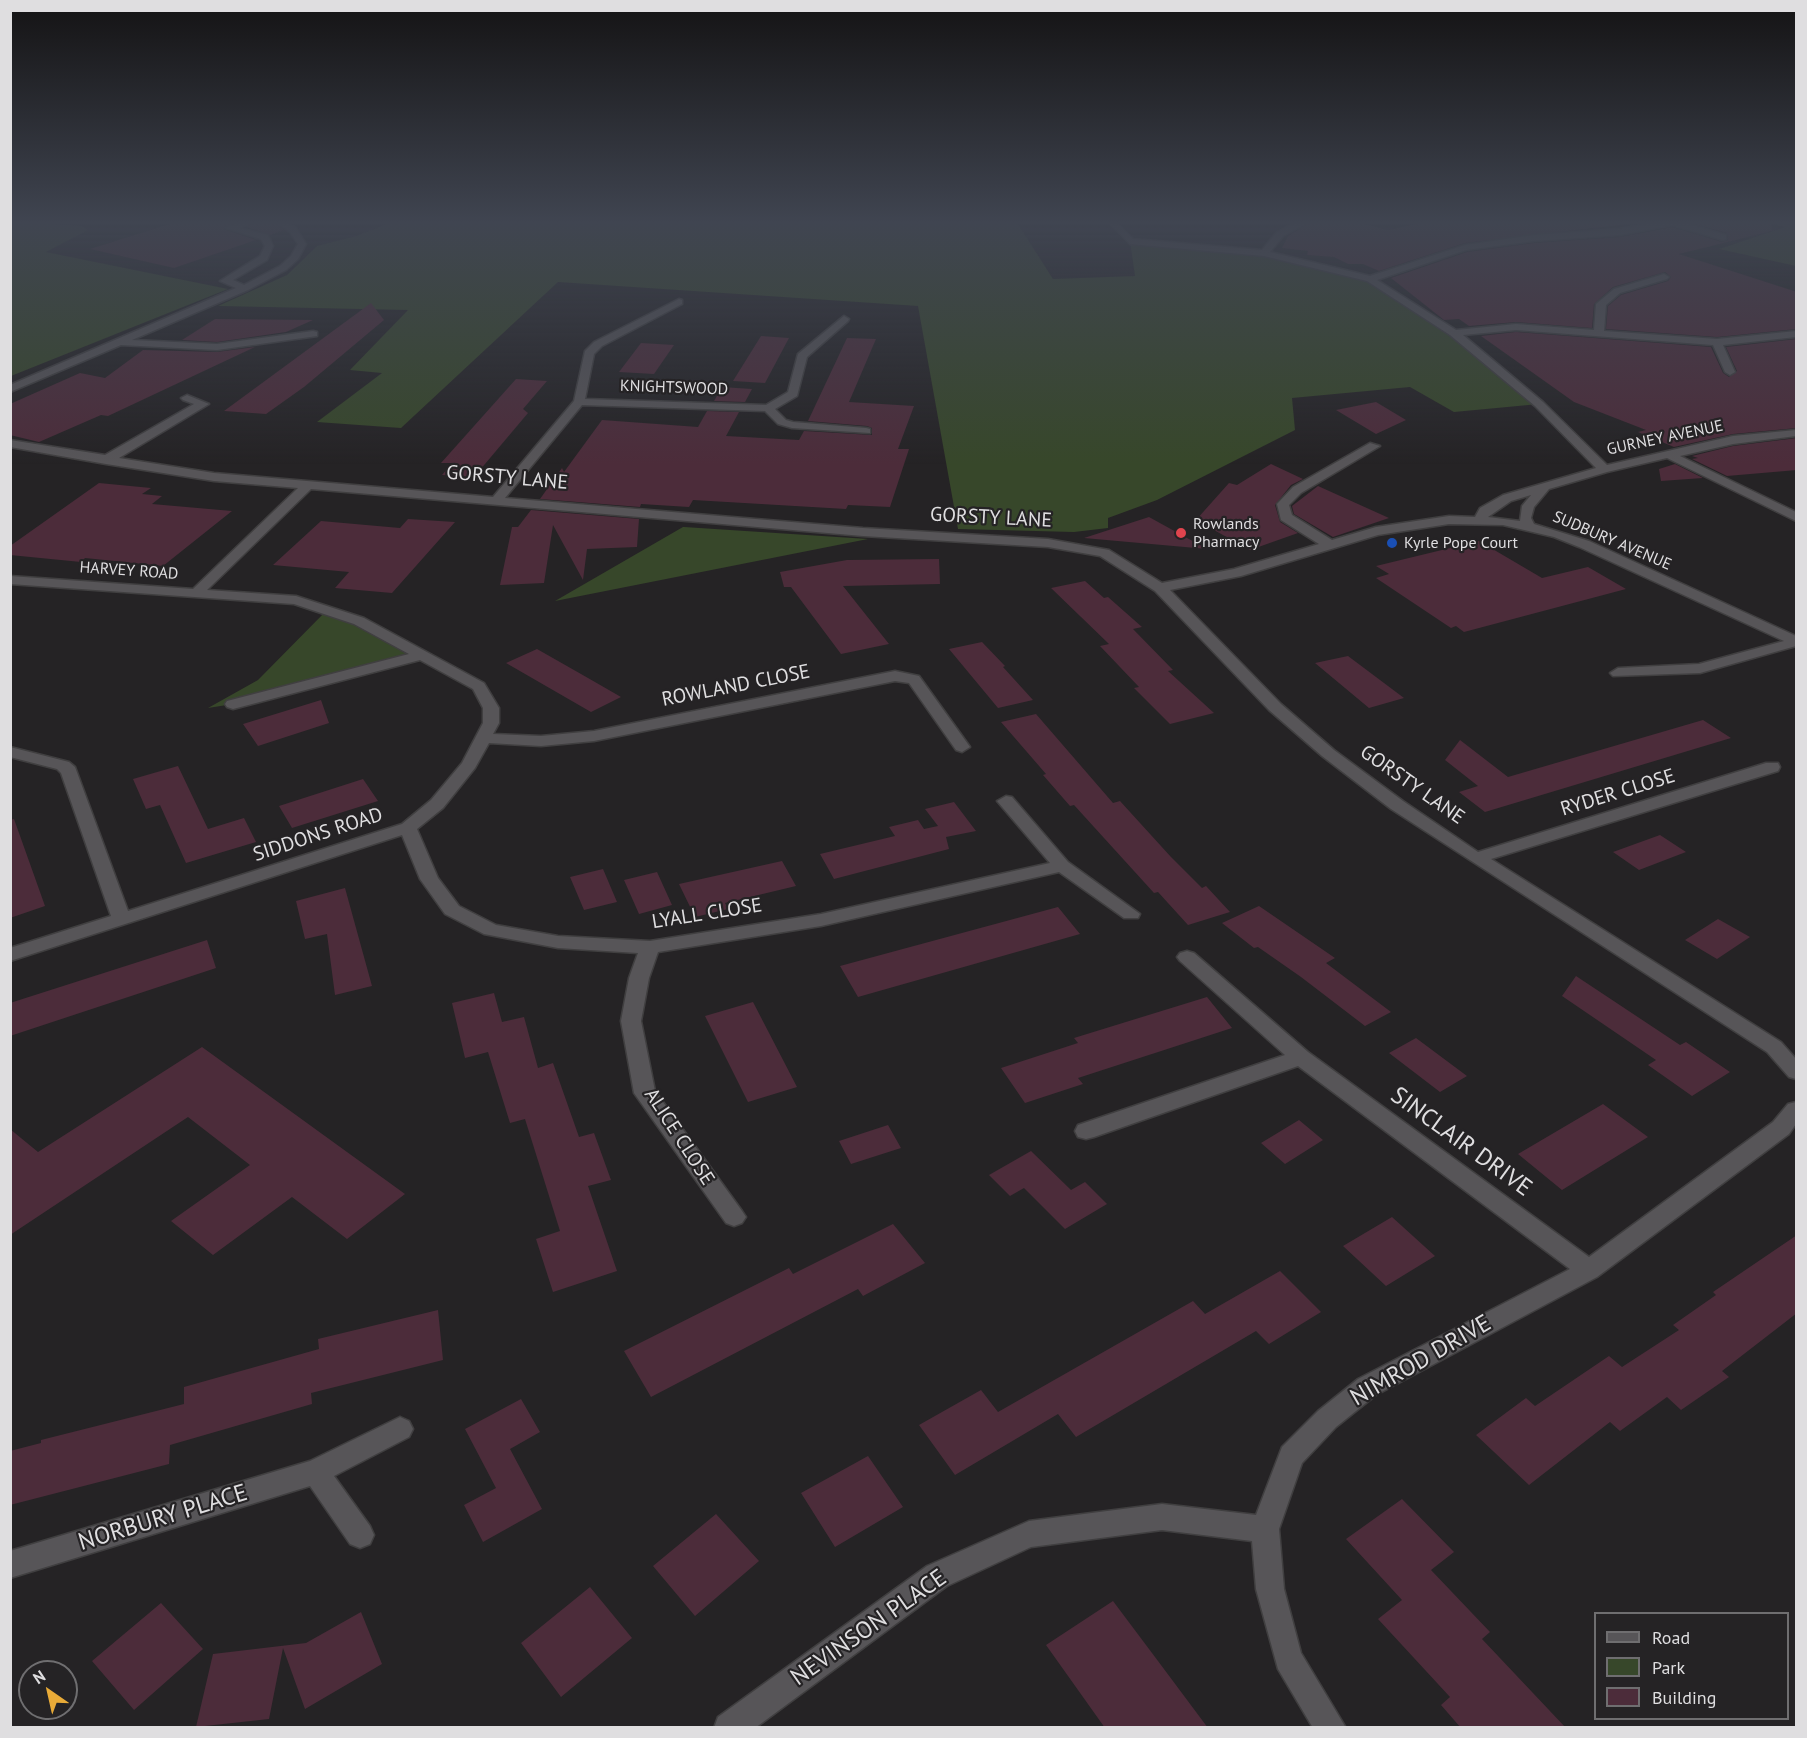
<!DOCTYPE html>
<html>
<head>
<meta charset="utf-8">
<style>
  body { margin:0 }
  #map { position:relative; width:1807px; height:1738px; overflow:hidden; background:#252325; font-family:"PT Sans",sans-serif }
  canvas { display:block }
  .frame { position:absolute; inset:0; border:12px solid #dfdee0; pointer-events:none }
  .legend { position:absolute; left:1594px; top:1612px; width:195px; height:108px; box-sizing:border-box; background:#252325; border:2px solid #6f6e70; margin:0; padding:8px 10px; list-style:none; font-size:18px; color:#dfdee0 }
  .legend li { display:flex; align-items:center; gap:12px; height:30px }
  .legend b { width:30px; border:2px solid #6f6e70 }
  .north { position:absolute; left:18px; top:1660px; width:60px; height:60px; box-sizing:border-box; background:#252325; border:2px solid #6f6e70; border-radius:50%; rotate:326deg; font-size:16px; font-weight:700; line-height:24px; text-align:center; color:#dfdee0 }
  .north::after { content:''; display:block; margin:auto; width:21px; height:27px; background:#e9ab38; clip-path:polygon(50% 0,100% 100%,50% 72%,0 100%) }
</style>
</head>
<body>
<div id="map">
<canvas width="1807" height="1738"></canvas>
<div class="frame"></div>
<ul class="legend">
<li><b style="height:8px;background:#575558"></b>Road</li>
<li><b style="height:16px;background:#37472a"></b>Park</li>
<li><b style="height:16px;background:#4c2c3a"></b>Building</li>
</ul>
<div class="north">N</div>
</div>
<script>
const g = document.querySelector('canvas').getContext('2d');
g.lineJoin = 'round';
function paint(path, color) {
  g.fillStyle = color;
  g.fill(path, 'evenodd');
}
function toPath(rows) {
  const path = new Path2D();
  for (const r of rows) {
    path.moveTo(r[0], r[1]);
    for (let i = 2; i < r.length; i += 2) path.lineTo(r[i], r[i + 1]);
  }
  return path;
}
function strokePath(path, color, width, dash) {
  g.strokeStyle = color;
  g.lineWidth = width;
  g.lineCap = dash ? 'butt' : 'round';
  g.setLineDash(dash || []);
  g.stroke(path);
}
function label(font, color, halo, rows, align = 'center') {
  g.font = font + ' "PT Sans",sans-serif';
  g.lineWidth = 4.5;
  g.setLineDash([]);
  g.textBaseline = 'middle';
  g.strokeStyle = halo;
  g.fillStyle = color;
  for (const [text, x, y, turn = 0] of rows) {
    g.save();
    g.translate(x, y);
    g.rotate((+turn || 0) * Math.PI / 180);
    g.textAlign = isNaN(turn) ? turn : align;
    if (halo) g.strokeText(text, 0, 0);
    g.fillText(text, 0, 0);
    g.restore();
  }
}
const green = toPath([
  [11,221,82,226,88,230,46,252,228,289,11,376],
  [395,221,1016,221,1053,279,1135,276,1130,241,1227,248,1370,279,1454,333,1539,404,1454,412,1410,387,1292,398,1295,430,1157,500,1108,518,1108,528,1074,532,958,529,918,306,558,282,401,428,317,422,382,373,350,370,408,310,218,306,287,275,317,246,356,236],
  [1762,221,1796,221,1796,266,1719,249,1785,227],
  [683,527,684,527,868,539,555,601],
  [328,609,422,655,233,704,208,708,258,680]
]);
const building = toPath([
  [179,221,238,221,224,229,256,240,174,268,90,249],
  [257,221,273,221,284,230,270,235,246,227],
  [1312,221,1352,221,1388,230,1430,221,1654,221,1465,243,1379,271,1363,264,1348,264,1334,257,1307,255,1308,251,1282,248,1288,236],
  [1684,221,1771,221,1772,231,1679,254,1797,292,1797,329,1717,337,1606,329,1608,306,1621,295,1668,281,1671,277,1665,272,1613,287,1594,304,1592,328,1516,322,1469,326,1459,319,1444,320,1391,278,1467,252,1534,243,1620,237,1672,227,1722,242,1728,240,1727,233],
  [371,303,384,320,304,387,266,414,224,411],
  [215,319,313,320,286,332,217,342,182,340],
  [1516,332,1711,347,1723,373,1729,377,1737,371,1726,347,1797,339,1797,428,1733,434,1674,447,1638,432,1646,430,1574,402,1481,336],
  [761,336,789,338,765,383,733,381],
  [847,338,876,339,849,402,914,406,898,449,909,449,890,507,848,505,846,509,693,500,689,507,641,504,640,507,540,499,562,468,564,472,602,420,698,427,707,411,739,412,726,436,799,440,804,431,872,435,872,428,867,426,808,421],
  [641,343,674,345,654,374,619,372],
  [255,347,108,416,101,415,39,442,10,435,10,404,80,373,105,378,143,350,217,352],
  [516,379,547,381,523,409,528,413,474,477,442,475,452,463,441,463],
  [722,387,752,389,745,402,714,401],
  [1376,402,1406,420,1376,434,1336,410],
  [1797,438,1797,470,1727,476,1692,459,1698,458,1692,456,1733,446],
  [1271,464,1303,479,1291,485,1275,505,1280,522,1298,533,1250,550,1196,520,1229,483,1237,485],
  [1675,464,1703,478,1661,481,1659,469],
  [99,483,151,488,142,494,162,496,152,504,232,511,163,566,85,558,81,562,10,555,10,546],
  [1318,486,1389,518,1333,537,1294,514,1292,506],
  [531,510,639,519,637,547,587,549,583,580,553,525,544,583,500,585,512,527,518,527],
  [1149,517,1207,549,1084,538],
  [408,519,455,522,392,593,335,588,349,572,273,565,321,521,400,528],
  [1479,541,1542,578,1588,567,1626,589,1464,632,1456,626,1451,628,1376,578,1389,574,1376,566],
  [939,559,940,584,843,586,889,644,841,654,791,587,784,587,780,572,847,560],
  [1085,581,1104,598,1108,597,1142,627,1133,629,1173,670,1168,671,1214,713,1170,724,1134,688,1139,687,1100,646,1109,644,1051,588],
  [982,642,1005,666,1003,667,1033,700,998,708,949,649],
  [537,649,588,678,621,697,591,712,506,663],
  [1348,656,1404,698,1369,708,1315,663],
  [321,700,329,723,258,746,243,724],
  [1036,714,1113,803,1120,801,1171,857,1202,888,1206,886,1230,912,1188,925,1158,892,1154,893,1074,805,1070,806,1043,775,1046,774,1001,722],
  [1703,720,1731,738,1485,812,1459,792,1478,786,1445,760,1460,740,1508,777],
  [178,766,208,829,244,818,256,842,186,863,160,805,146,809,133,779],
  [363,779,378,801,292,828,279,806],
  [954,802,976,831,946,837,949,849,834,879,820,854,895,836,889,827,918,820,924,829,938,826,925,809],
  [14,819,45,906,10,918,10,820],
  [1660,835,1686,852,1639,870,1613,852],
  [782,861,796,886,725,903,728,909,695,917,679,884],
  [603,869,617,902,584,910,570,877],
  [657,872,672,905,639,914,624,880],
  [345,888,372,986,335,995,327,934,305,939,296,901],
  [1259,906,1335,958,1326,963,1391,1012,1365,1026,1301,977,1258,947,1254,948,1222,923],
  [1058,907,1080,934,858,997,840,966],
  [1718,919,1750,937,1717,959,1685,940],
  [207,940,216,968,10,1036,10,1003],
  [1576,976,1680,1045,1686,1042,1730,1072,1692,1096,1648,1065,1656,1060,1562,996],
  [494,993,502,1022,524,1017,538,1068,553,1063,579,1137,594,1133,611,1180,588,1186,617,1271,553,1292,536,1239,560,1231,525,1119,510,1123,488,1052,465,1058,452,1003],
  [1207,997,1232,1028,1078,1078,1083,1084,1025,1103,1001,1068,1078,1043,1074,1038],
  [753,1002,797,1087,748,1102,705,1016],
  [1416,1038,1467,1076,1440,1092,1389,1053],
  [202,1047,405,1194,347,1239,292,1197,213,1255,171,1221,250,1165,188,1117,10,1235,10,1129,38,1152],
  [1603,1104,1648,1137,1562,1190,1518,1154],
  [1299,1120,1323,1140,1285,1164,1261,1143],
  [888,1125,901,1148,851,1164,839,1141],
  [1031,1151,1071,1190,1085,1182,1107,1204,1065,1229,1024,1188,1010,1196,989,1175],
  [1392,1217,1435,1256,1386,1286,1343,1246],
  [893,1224,925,1263,863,1296,858,1289,651,1397,624,1351,789,1268,793,1274],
  [1797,1235,1797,1313,1722,1371,1729,1377,1681,1410,1667,1397,1620,1431,1610,1422,1529,1485,1476,1435,1526,1398,1535,1406,1609,1356,1622,1367,1679,1330,1673,1325,1716,1295,1713,1292],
  [1280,1271,1321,1312,1269,1344,1256,1331,1076,1437,1058,1414,955,1475,919,1425,981,1390,998,1412,1193,1301,1205,1314],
  [438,1310,443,1360,311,1393,312,1404,170,1445,169,1464,10,1505,10,1451,41,1443,41,1440,184,1404,184,1387,319,1349,318,1339],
  [521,1399,540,1432,510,1449,542,1509,483,1542,464,1505,496,1488,465,1429],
  [868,1456,903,1507,835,1547,801,1493],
  [1402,1499,1454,1552,1431,1570,1490,1632,1482,1639,1566,1728,1461,1728,1441,1705,1450,1697,1378,1619,1402,1600,1346,1539],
  [716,1514,759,1561,695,1616,653,1566],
  [590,1587,632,1638,561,1697,521,1643],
  [1113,1601,1158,1661,1208,1728,1105,1728,1046,1645],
  [161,1603,203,1649,134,1710,92,1661],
  [361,1612,382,1664,305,1709,283,1648,269,1719,196,1727,213,1654,306,1643]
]);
const minor = toPath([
  [243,221,255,221,239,228,268,235,273,246,267,260,233,280,244,285,280,266,291,256,298,244,290,232,275,221,284,221,296,228,306,244,298,259,286,270,248,290,132,340,217,344,313,331,317,332,317,336,217,350,121,345,10,392,10,385,236,288,220,281,260,256,265,246,261,239,226,228,243,221],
  [1108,221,1115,221,1133,239,1262,250,1277,232,1300,221,1310,221,1283,236,1270,252,1370,276,1465,245,1534,235,1620,229,1665,221,1677,221,1726,235,1726,239,1723,240,1672,225,1620,235,1534,241,1466,250,1377,280,1456,330,1516,324,1594,330,1596,304,1614,289,1664,274,1669,277,1667,279,1620,293,1606,305,1604,331,1717,339,1796,331,1796,337,1723,345,1735,372,1730,375,1725,372,1713,345,1516,330,1463,335,1543,402,1607,465,1733,436,1796,430,1796,436,1733,444,1680,456,1796,512,1796,521,1667,458,1607,472,1549,489,1534,507,1531,518,1534,524,1589,541,1796,636,1796,646,1700,673,1613,676,1610,673,1618,668,1699,664,1784,641,1579,547,1554,537,1503,525,1449,524,1378,535,1241,576,1170,590,1281,704,1334,750,1403,801,1478,852,1766,763,1778,763,1780,767,1778,771,1491,859,1781,1042,1796,1059,1796,1079,1789,1077,1767,1052,1391,809,1322,756,1269,710,1155,591,1100,556,1048,547,863,536,311,489,207,590,296,596,364,618,484,683,499,708,499,723,493,734,541,736,594,731,895,671,919,676,970,747,962,752,956,750,909,683,895,681,594,741,541,746,489,743,475,768,443,808,417,829,438,878,459,906,496,925,558,936,650,941,821,914,1050,863,997,801,1006,796,1012,797,1068,862,1140,914,1138,918,1124,918,1059,872,821,926,658,952,649,978,641,1021,655,1091,742,1211,746,1217,742,1223,734,1226,726,1223,634,1093,621,1021,629,978,638,953,558,948,484,934,445,914,420,879,402,835,10,961,10,948,111,916,61,773,57,769,10,757,10,747,69,762,75,767,128,911,402,824,431,800,462,763,483,723,483,708,473,689,420,660,233,709,227,707,225,704,227,701,409,654,354,624,294,604,10,584,10,576,193,589,298,488,214,481,106,464,10,447,10,440,105,455,194,404,183,400,181,398,187,395,209,404,119,458,214,473,493,497,574,401,585,351,594,342,679,299,682,300,682,304,602,346,594,354,585,399,766,405,788,392,798,354,844,316,849,319,848,321,807,357,797,396,775,409,786,420,793,422,866,428,870,429,870,433,792,428,778,424,765,411,582,405,505,498,863,528,1048,539,1109,550,1162,583,1234,569,1319,544,1281,520,1277,504,1293,487,1370,443,1380,446,1301,493,1289,505,1292,515,1332,540,1376,527,1449,516,1475,517,1480,508,1503,495,1596,468,1535,406,1450,335,1367,281,1264,256,1130,244,1108,221],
  [1531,495,1522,506,1520,521,1488,517,1511,501,1531,495],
  [1187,951,1194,953,1308,1052,1589,1257,1773,1122,1788,1104,1796,1102,1796,1124,1789,1134,1597,1277,1376,1395,1336,1427,1302,1463,1279,1529,1284,1589,1301,1653,1346,1728,1313,1728,1278,1669,1256,1589,1252,1541,1162,1530,1031,1547,947,1586,755,1728,714,1728,718,1717,927,1566,1029,1521,1162,1504,1256,1515,1282,1447,1318,1411,1358,1379,1570,1269,1298,1066,1094,1137,1086,1139,1078,1137,1075,1131,1078,1125,1285,1055,1180,961,1177,957,1180,953,1187,951],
  [400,1417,409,1421,413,1429,409,1437,334,1476,370,1526,374,1535,370,1544,360,1548,350,1544,310,1486,10,1578,10,1551,310,1461,400,1417]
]);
const markers = [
  [1181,533,6,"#e0444e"],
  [1392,543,6,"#1a4fb4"]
];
const farStreetnames = [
  ["KNIGHTSWOOD",674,388,2],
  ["GURNEY AVENUE",1665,438,-12],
  ["SUDBURY AVENUE",1612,541,23],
  ["HARVEY ROAD",129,571,4]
];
const farPoinames = [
  ["Rowlands",1193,524],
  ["Pharmacy",1193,542],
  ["Kyrle Pope Court",1404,543]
];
const streetNames = [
  ["GORSTY LANE",507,478,5],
  ["GORSTY LANE",991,518,3],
  ["ROWLAND CLOSE",736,686,-11],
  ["GORSTY LANE",1412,785,35],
  ["RYDER CLOSE",1618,793,-17],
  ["SIDDONS ROAD",318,835,-18],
  ["LYALL CLOSE",707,914,-9],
  ["ALICE CLOSE",679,1137,57]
];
const nearStreetnames = [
  ["SINCLAIR DRIVE",1461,1142,36],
  ["NIMROD DRIVE",1421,1361,-30],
  ["NORBURY PLACE",163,1518,-17],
  ["NEVINSON PLACE",869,1628,-35]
];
paint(green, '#37472a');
paint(building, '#4c2c3a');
strokePath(minor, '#403f40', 3);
paint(minor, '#575558');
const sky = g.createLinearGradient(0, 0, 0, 464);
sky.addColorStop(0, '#141314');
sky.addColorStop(0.48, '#404551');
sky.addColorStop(1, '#40455100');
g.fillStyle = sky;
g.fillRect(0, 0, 1807, 464);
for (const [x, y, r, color] of markers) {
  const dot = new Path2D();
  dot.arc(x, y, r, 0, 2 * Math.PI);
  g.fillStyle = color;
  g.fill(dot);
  strokePath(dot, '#252325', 2);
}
label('16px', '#dfdee0', '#252325', farStreetnames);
label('16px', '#dfdee0', '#252325', farPoinames, 'left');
label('20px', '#dfdee0', '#252325', streetNames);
label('24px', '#dfdee0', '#252325', nearStreetnames);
</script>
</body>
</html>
